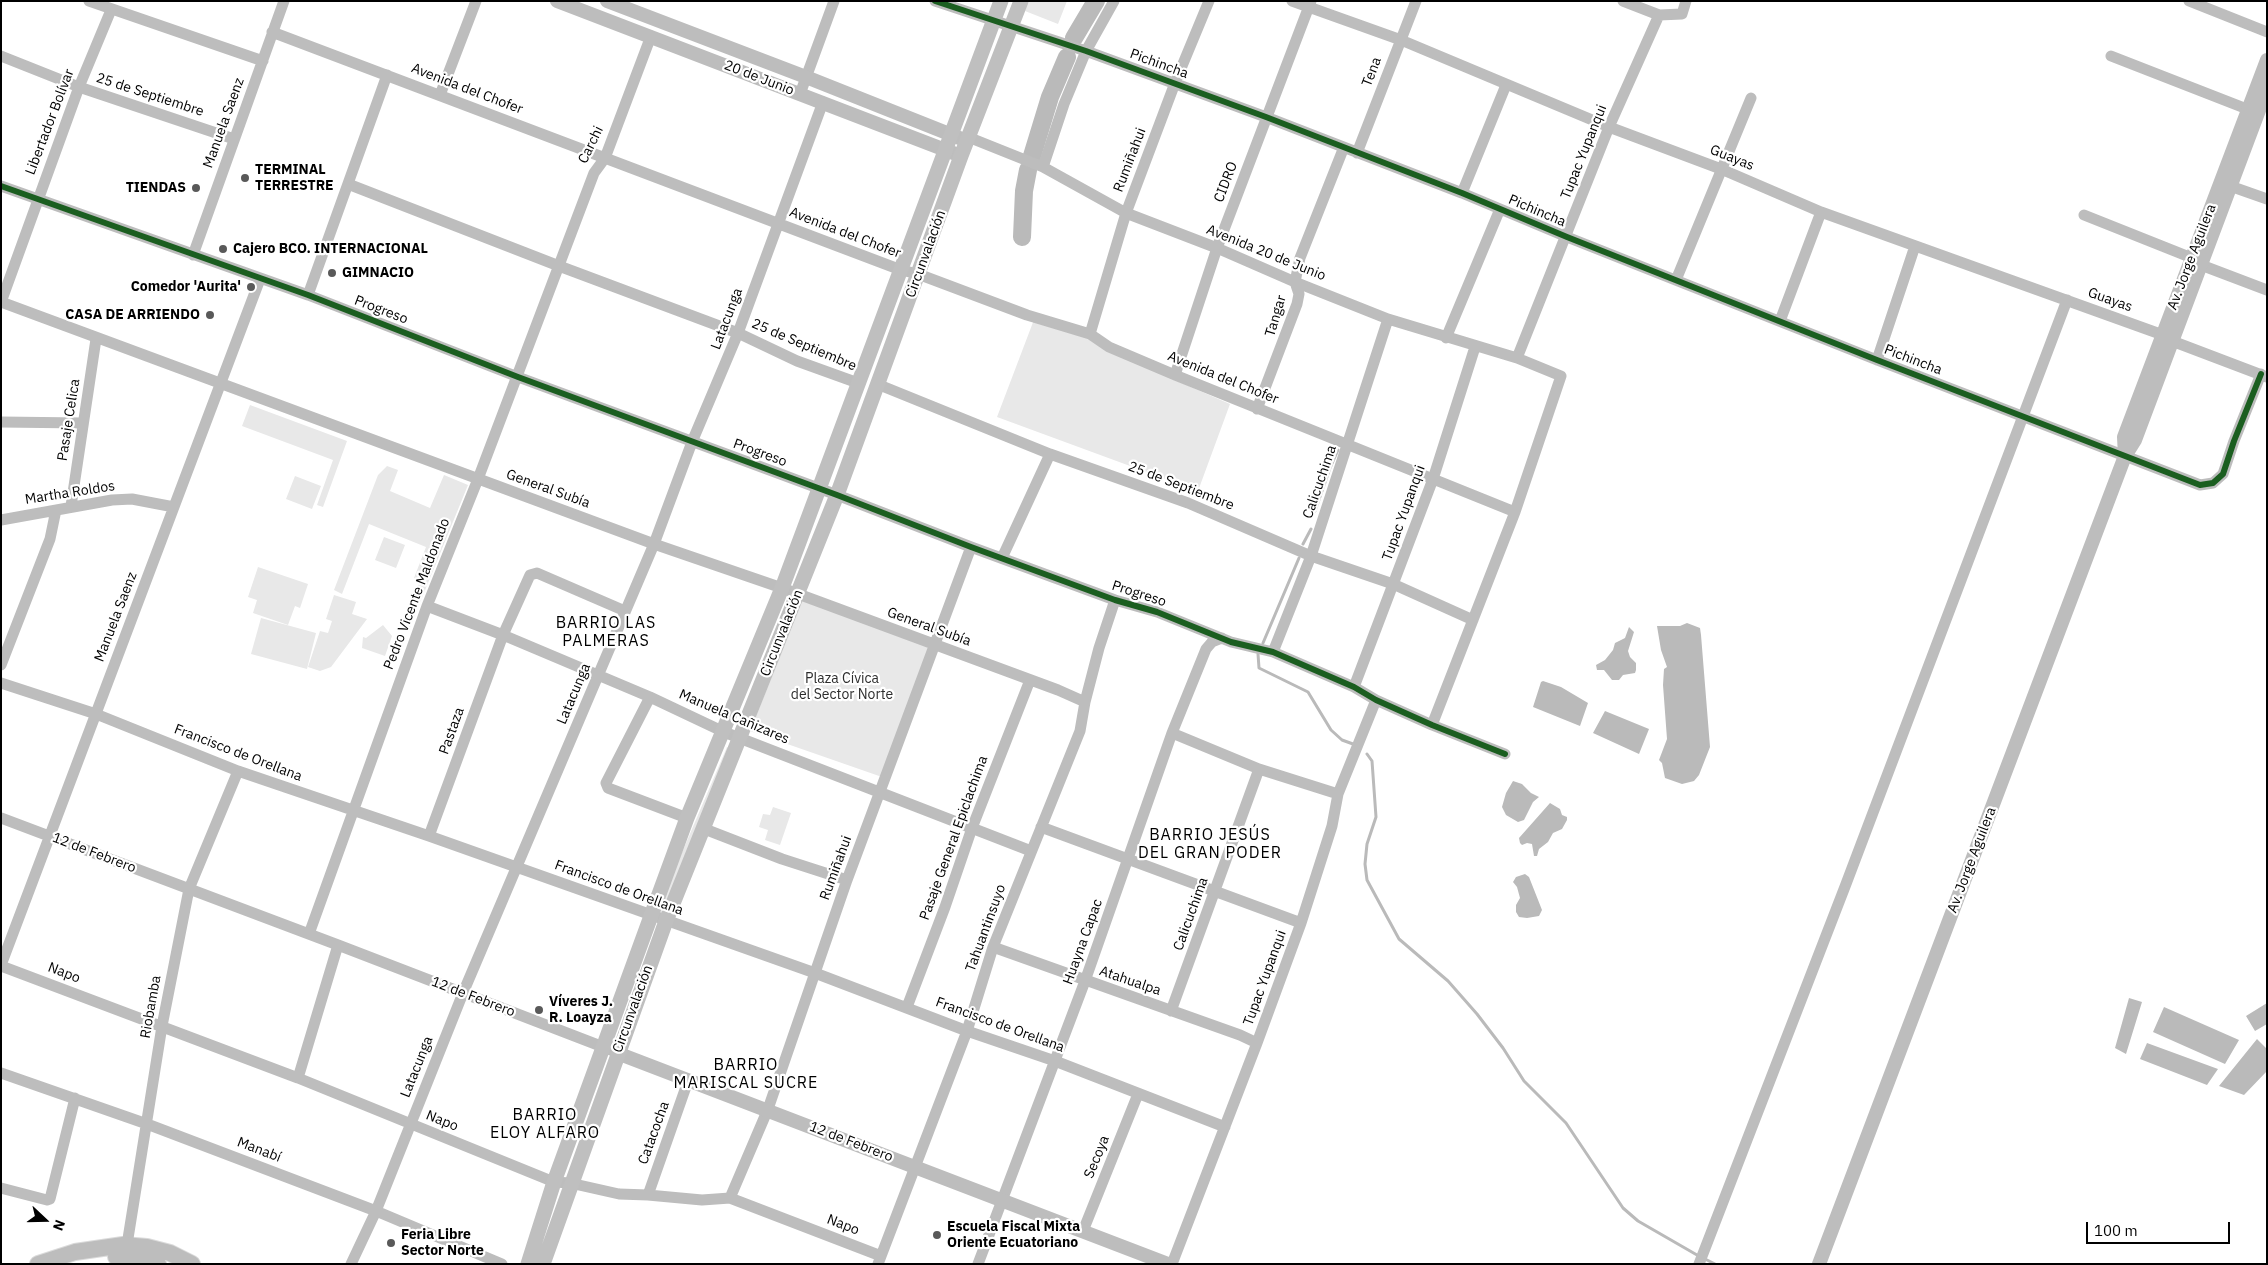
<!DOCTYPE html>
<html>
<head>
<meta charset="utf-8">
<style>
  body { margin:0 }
  #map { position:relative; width:2268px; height:1265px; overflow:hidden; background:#fff; font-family:"IBM Plex Sans",sans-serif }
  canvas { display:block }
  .frame { position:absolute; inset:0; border:2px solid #000; pointer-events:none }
  .north { position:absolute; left:20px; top:1195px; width:50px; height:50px; -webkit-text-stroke:4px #fff; paint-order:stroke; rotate:111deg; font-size:14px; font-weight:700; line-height:20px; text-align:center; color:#000 }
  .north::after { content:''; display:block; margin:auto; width:18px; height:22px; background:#000; clip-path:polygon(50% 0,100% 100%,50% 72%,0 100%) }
  .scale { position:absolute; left:2086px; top:1222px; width:144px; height:22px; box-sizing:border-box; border:2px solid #000; border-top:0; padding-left:6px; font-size:15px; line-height:18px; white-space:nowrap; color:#000; -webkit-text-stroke:4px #fff; paint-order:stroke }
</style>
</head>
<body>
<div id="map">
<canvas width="2268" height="1265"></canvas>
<div class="frame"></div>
<div class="north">N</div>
<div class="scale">100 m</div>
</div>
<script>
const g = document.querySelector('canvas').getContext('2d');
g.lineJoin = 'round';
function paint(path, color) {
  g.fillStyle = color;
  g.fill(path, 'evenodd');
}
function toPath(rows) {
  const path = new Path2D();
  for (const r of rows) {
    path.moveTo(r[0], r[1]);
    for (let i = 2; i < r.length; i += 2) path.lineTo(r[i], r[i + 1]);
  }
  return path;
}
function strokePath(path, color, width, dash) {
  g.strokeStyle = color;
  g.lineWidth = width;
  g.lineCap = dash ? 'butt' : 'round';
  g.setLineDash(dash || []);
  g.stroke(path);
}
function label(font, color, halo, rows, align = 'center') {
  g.font = font + ' "IBM Plex Sans",sans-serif';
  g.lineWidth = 4.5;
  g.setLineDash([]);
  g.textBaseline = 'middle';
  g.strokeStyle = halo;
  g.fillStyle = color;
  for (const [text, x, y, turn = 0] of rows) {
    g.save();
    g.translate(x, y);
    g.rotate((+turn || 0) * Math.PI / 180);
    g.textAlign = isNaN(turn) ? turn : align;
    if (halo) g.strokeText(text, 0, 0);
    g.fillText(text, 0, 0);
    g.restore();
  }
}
const green = toPath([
  [1028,1,1067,1,1058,24,1025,11],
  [1035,317,1097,338,1108,351,1230,404,1198,491,997,417],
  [250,405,347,441,323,507,317,505,333,460,242,426],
  [387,466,398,470,390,491,430,508,444,475,468,485,408,632,401,629,420,581,414,578,426,547,369,524,342,594,334,590,378,475],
  [295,476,321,486,312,509,286,499],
  [384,537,405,545,396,568,375,560],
  [258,567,308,584,300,608,295,606,288,625,253,613,257,600,248,597],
  [334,595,356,602,352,614,367,619,331,667,320,671,308,667,320,631,328,633,332,621,326,619],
  [803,600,931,645,882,777,750,731],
  [261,618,316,633,307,669,251,654],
  [383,625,392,636,385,656,362,648,363,637,366,638],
  [727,747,734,750,667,913,657,911],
  [773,807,791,813,780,845,765,840,768,830,759,827,763,814,770,815]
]);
const water = toPath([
  [1687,623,1700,628,1701,635,1710,747,1699,775,1694,781,1682,784,1665,778,1662,763,1659,760,1667,739,1663,685,1664,669,1667,667,1661,650,1657,626,1680,626],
  [1629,627,1634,632,1628,651,1630,657,1636,663,1636,670,1635,673,1623,675,1619,680,1612,680,1604,670,1597,670,1596,665,1605,660,1613,650,1615,643,1625,638],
  [1543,681,1561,687,1588,703,1580,726,1533,707,1541,682],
  [1605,711,1649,729,1639,754,1593,733],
  [1513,781,1522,784,1531,793,1539,797,1533,802,1524,820,1518,822,1506,815,1502,807,1506,793],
  [1550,803,1560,809,1562,815,1567,817,1567,820,1562,829,1553,833,1548,842,1539,849,1537,856,1534,856,1532,844,1527,843,1522,845,1520,843,1519,838],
  [1525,874,1529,877,1542,910,1539,916,1527,918,1519,917,1516,912,1516,905,1520,898,1517,887,1513,882,1516,877],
  [2129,998,2142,1002,2126,1054,2115,1048],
  [2267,1003,2267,1024,2255,1031,2246,1016],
  [2164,1007,2239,1040,2225,1064,2153,1032],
  [2257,1039,2267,1049,2267,1071,2244,1095,2219,1086],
  [2147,1043,2218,1069,2207,1085,2140,1059]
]);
const stream = toPath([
  [1315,511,1330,468,1338,450],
  [1303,544,1311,529],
  [1263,643,1299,558],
  [1258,654,1259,668,1308,692,1331,730,1342,740,1353,744],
  [1367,754,1372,761,1376,817,1367,844,1365,864,1367,880,1399,939,1448,981,1477,1014,1503,1048,1524,1081,1566,1123,1623,1208,1638,1221,1697,1255],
  [1705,1259,1715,1264]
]);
const river = toPath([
  [1074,38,1096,1],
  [1032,156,1050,97,1067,57],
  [1022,237,1024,191,1028,170]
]);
const minor = toPath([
  [89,1,263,61],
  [935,1,1086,51,1266,117,1462,193,1567,237,1877,360,2200,485,2213,483,2223,474,2234,441,2261,374],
  [1292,1,1401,40,1609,127,1721,169,1821,212,2163,335],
  [1623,1,1659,15,1682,14,1686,1],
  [2189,1,2267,32],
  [272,32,901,270,918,274,1027,315,1090,334,1109,347,1175,375,1515,512],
  [1,56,79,87,234,139],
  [2111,56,2247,109],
  [800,94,834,1],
  [440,95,476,1],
  [968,137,1043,167,1126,213,1217,248,1295,282,1388,319,1517,358,1561,376,1515,512,1432,725],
  [1357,153,1416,1],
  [1043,167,1064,104,1086,51,1114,1],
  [348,184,559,266,738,333,797,361,858,383],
  [1,186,308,295,518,377,837,495,971,547,1115,600,1157,612,1231,642,1273,652,1354,687,1376,700,1432,725,1505,754],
  [2230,186,2267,199],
  [1462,193,1506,85],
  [2084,215,2192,258],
  [193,255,284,1],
  [2201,265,2267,290],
  [1676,280,1751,98],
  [308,295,387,75],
  [1,302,654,544,782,588,1058,690,1085,702],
  [1,302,79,87,111,10],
  [1780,321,1821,212],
  [1090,334,1126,213,1175,83,1209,1],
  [1446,338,1500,209],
  [2172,341,2267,377],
  [1517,358,1609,127,1659,15],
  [1877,360,1915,246],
  [1175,375,1217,248,1311,1],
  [877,384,1050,454,1188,503,1311,556,1393,584,1473,620],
  [1257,409,1297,304,1299,294,1295,282,1300,258,1344,147],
  [1,422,83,423],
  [71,506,96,339],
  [1,520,112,500,132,499,174,507],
  [1002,558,1050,454],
  [427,606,503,635,650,697,724,732,1031,851],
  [1273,652,1311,556,1388,319],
  [1,665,50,539,56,510],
  [1,683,96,714,238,771,429,836,815,973,967,1031,1055,1061,1225,1127],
  [1354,687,1433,479,1475,347],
  [650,697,606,783,608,788,687,818],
  [1172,733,1259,769,1338,794],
  [1,818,338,945,611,1050],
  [1041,827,1301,923],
  [702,828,782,859,847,880],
  [429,836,503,635,530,575,537,573,625,611],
  [309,934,427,606,478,479,594,173,605,158,651,36],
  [993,947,1240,1035,1257,1043],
  [1,965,260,279],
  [1,966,298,1078,554,1182,570,1183,619,1194,648,1195,702,1200,730,1198,881,1256],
  [907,1007,945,907,972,828,1030,680],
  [1171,1011,1259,769],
  [1,1073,147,1124,376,1211,502,1264],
  [298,1078,338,945],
  [1,1188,47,1200,50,1199,75,1098],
  [648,1195,688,1081],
  [730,1198,768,1109,847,880,971,547],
  [1083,1231,1138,1094],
  [126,1251,162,1026,189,889,238,771],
  [351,1264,376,1211,463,993,654,544,692,442,738,333,823,102],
  [878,1264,967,1031,993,947,1080,731,1085,702,1099,648,1115,600],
  [978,1264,1085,981,1172,733,1206,649,1212,642,1222,638],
  [1172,1264,1257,1043,1301,923,1332,826,1338,794,1376,700],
  [1699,1264,1846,884,2067,300]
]);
const tertiary = toPath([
  [557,1,961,156],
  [607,1,806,77,967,141],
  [2125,456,2124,437,2267,60],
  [617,1053,1168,1264],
  [1819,1264,2125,456,2135,440,2267,89]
]);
const secondary = toPath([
  [528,1264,554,1182,651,916,687,818,782,588,1001,1],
  [543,1264,666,921,837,495,961,156,1021,1]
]);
const primary = toPath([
  [116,1257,144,1258,158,1264],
  [38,1264,75,1252,123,1245,147,1247,170,1253,192,1264]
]);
const cycleway = toPath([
  [935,1,1086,51,1266,117,1462,193,1567,237,1877,360,2200,485,2213,483,2223,474,2234,441,2261,374],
  [1,186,308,295,518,377,837,495,971,547,1115,600,1157,612,1231,642,1273,652,1354,687,1376,700,1432,725,1505,754]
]);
const markers = [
  [245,178,5,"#595959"],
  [196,188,5,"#595959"],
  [223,249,5,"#595959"],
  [332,273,5,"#595959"],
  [251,287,5,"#595959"],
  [210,315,5,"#595959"],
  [539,1010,5,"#595959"],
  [937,1235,5,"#595959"],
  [391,1243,5,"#595959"]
];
const streetNames = [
  ["Pichincha",1159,64,20],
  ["Tena",1372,72,-69],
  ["20 de Junio",759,78,21],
  ["Avenida del Chofer",467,89,21],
  ["25 de Septiembre",150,95,18],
  ["Libertador Bolívar",50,122,-69],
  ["Manuela Saenz",224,123,-70],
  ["Carchi",591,145,-64],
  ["Tupac Yupanqui",1584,152,-68],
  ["Guayas",1732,158,22],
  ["Rumiñahui",1130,160,-69],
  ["CIDRO",1226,182,-69],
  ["Pichincha",1537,211,23],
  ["Avenida del Chofer",845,233,21],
  ["Avenida 20 de Junio",1266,253,22],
  ["Circunvalación",926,254,-70],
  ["Av. Jorge Aguilera",2192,257,-69],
  ["Guayas",2110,300,20],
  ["Progreso",381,310,21],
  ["Tangar",1276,316,-73],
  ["Latacunga",727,319,-69],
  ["25 de Septiembre",804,345,23],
  ["Pichincha",1913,360,21],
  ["Avenida del Chofer",1223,378,22],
  ["Pasaje Celica",69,420,-81],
  ["Progreso",760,453,20],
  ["Calicuchima",1320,482,-71],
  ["25 de Septiembre",1181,486,21],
  ["General Subía",548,489,20],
  ["Martha Roldos",70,493,-9],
  ["Tupac Yupanqui",1404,513,-70],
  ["Pedro Vicente Maldonado",417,594,-69],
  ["Progreso",1139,594,18],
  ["Manuela Saenz",116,617,-69],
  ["General Subía",929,627,20],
  ["Circunvalación",782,633,-68],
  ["Latacunga",574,694,-67],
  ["Manuela Cañizares",734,717,23],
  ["Pastaza",452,731,-70],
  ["Francisco de Orellana",238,753,21],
  ["Pasaje General Epiclachima",954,838,-70],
  ["12 de Febrero",94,853,21],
  ["Av. Jorge Aguilera",1972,860,-69],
  ["Rumiñahui",836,868,-70],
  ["Francisco de Orellana",619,888,20],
  ["Calicuchima",1191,914,-70],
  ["Tahuantinsuyo",986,928,-70],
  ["Huayna Capac",1083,942,-70],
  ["Napo",64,973,21],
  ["Tupac Yupanqui",1265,978,-70],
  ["Atahualpa",1130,981,19],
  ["12 de Febrero",473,997,21],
  ["Riobamba",151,1007,-80],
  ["Circunvalación",633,1009,-70],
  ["Francisco de Orellana",1000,1025,20],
  ["Latacunga",417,1067,-68],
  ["Napo",442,1121,22],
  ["Catacocha",654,1133,-70],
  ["12 de Febrero",851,1142,21],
  ["Manabí",259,1150,21],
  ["Secoya",1097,1157,-68],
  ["Napo",843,1225,21]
];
const poiNames = [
  ["TERMINAL",255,170],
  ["TERRESTRE",255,186],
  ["TIENDAS",186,188,"right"],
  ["Cajero BCO. INTERNACIONAL",233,249],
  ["GIMNACIO",342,273],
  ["Comedor 'Aurita'",241,287,"right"],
  ["CASA DE ARRIENDO",200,315,"right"],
  ["Víveres J.",549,1002],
  ["R. Loayza",549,1018],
  ["Escuela Fiscal Mixta",947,1227],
  ["Oriente Ecuatoriano",947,1243],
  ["Feria Libre",401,1235],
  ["Sector Norte",401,1251]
];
const parkNames = [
  ["Plaza Cívica",842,679],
  ["del Sector Norte",842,695]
];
const quarterNames = [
  ["BARRIO LAS",606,623],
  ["PALMERAS",606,641],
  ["BARRIO JESÚS",1210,835],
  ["DEL GRAN PODER",1210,853],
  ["BARRIO",746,1065],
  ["MARISCAL SUCRE",746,1083],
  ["BARRIO",545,1115],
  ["ELOY ALFARO",545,1133]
];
paint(green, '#e8e8e8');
paint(water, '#bababa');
strokePath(stream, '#bababa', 3);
strokePath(river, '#bababa', 18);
strokePath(primary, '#dbdbdb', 18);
strokePath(minor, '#bdbdbd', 11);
strokePath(tertiary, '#bdbdbd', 14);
strokePath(secondary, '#bfbfbf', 15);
strokePath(primary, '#bdbdbd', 16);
strokePath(cycleway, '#1b5e20', 6);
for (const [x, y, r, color] of markers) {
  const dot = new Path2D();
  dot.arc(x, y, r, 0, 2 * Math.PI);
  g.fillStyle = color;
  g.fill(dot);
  strokePath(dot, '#fff', 2);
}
label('14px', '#000', '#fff', streetNames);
label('bold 14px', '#000', '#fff', poiNames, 'left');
label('14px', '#2d2d2d', '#fff', parkNames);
g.letterSpacing = '1px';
label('16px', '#000', '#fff', quarterNames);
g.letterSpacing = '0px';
</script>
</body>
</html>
